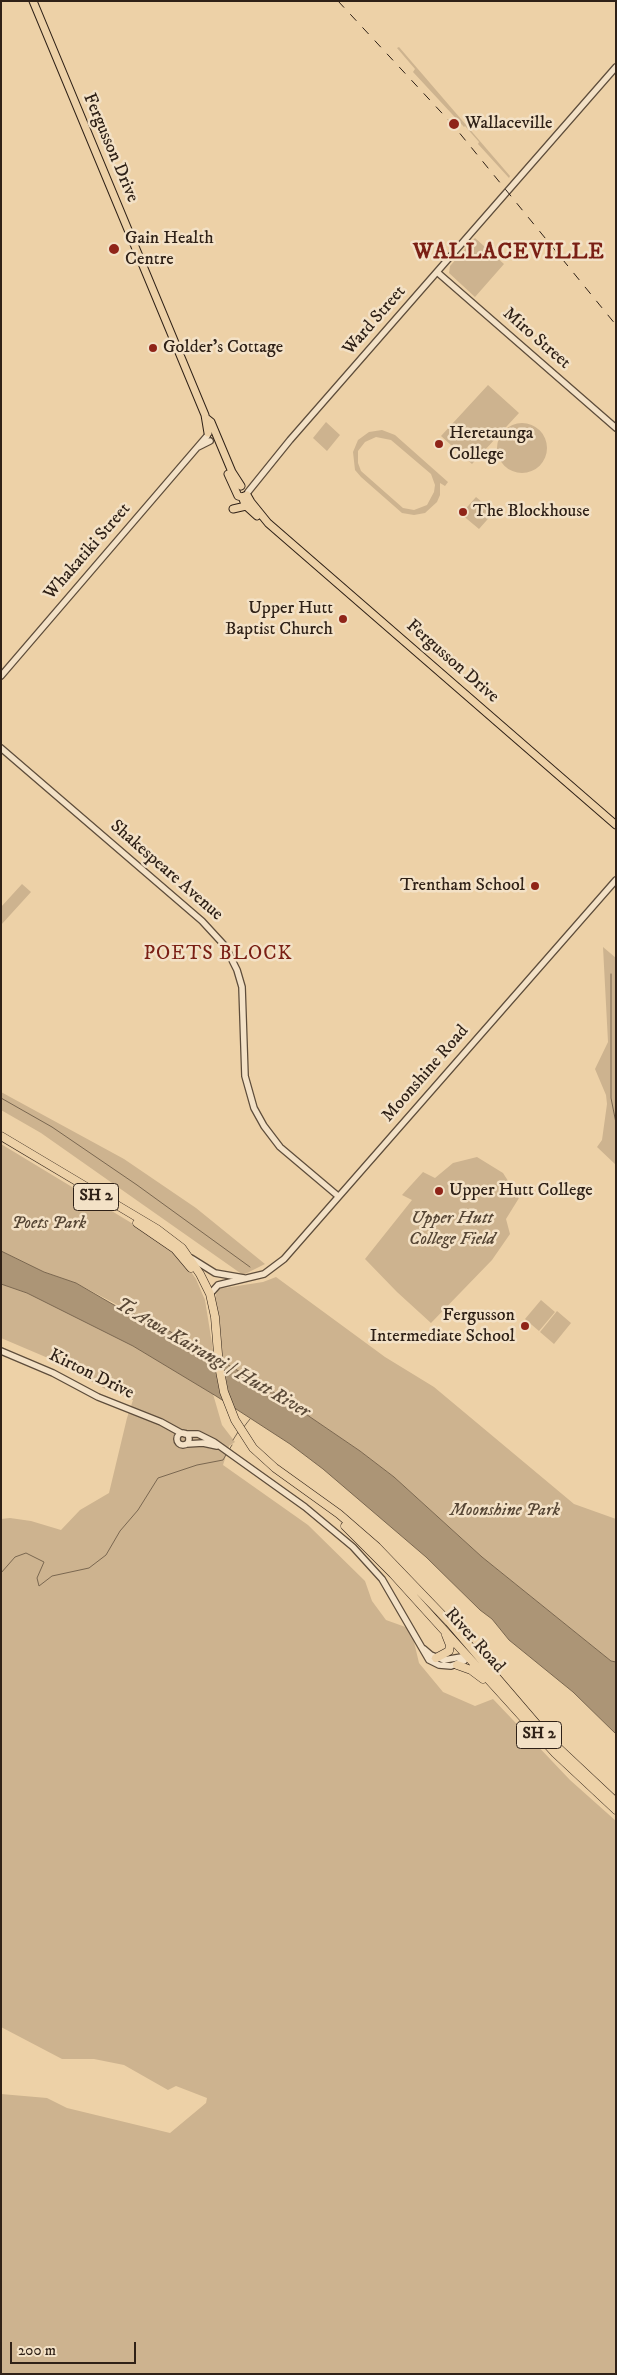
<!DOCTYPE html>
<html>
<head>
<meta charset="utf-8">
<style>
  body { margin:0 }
  #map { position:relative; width:617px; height:2375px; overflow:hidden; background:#edd1a7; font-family:"IM FELL DW Pica",serif }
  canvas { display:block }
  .frame { position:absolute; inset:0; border:2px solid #2f2117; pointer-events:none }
  .scale { position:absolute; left:10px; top:2342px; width:126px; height:22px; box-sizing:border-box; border:2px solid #2f2117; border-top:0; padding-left:6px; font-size:15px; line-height:18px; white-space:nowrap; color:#2f2117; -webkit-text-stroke:4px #f3e1c6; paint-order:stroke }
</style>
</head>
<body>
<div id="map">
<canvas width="617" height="2375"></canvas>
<div class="frame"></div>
<div class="scale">200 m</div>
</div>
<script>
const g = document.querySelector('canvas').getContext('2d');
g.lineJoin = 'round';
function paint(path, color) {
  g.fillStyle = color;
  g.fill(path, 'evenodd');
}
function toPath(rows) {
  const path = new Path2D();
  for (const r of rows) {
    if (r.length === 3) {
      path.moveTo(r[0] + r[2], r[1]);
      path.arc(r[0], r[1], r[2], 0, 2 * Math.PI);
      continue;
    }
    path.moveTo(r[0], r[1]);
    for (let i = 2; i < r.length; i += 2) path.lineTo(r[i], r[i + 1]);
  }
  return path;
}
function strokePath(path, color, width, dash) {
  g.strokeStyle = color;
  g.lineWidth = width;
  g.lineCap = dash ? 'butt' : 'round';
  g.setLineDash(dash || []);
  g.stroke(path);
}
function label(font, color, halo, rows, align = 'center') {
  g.font = font + ' "IM FELL DW Pica",serif';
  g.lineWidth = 5;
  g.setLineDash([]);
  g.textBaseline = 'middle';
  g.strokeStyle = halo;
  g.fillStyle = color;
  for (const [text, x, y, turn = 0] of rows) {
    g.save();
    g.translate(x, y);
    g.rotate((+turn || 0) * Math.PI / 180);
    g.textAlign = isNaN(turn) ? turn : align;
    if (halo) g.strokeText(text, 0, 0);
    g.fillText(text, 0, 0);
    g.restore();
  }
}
const green = toPath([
  [399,47,510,176,509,178,478,144,479,142,465,126,464,127,413,72,415,69,397,48],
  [475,238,504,264,475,297,449,273,450,266],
  [488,385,519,413,472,464,441,436],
  [326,422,340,435,327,451,313,438],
  [522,448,25],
  [382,430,395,435,448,482,445,486,440,483,440,495,437,502,425,513,414,515,402,513,361,477,355,470,353,452,358,440,369,432],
  [376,437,391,440,431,474,435,485,434,492,427,505,414,510,403,508,361,471,358,463,358,451,365,442],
  [476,497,494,512,479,529,461,514],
  [22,884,31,892,1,925,1,907],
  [603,947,616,958,616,1165,597,1147,602,1140,607,1104,606,1095,595,1069,608,1042],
  [1,1092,124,1159,196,1208,265,1264,243,1275,41,1133,1,1110],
  [1,1144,148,1233,171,1249,184,1262,196,1279,205,1300,214,1356,76,1283,44,1272,1,1251],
  [477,1157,503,1173,519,1198,506,1219,510,1234,492,1260,431,1323,397,1292,365,1259,412,1200,402,1195,423,1172,435,1178,453,1163],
  [276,1277,385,1357,434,1387,574,1504,616,1519,616,1662,611,1661,482,1557,394,1477,360,1451,272,1391,223,1362,214,1300,218,1289,263,1282],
  [1,1284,27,1293,133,1346,213,1394,222,1425,235,1442,229,1446,223,1465,308,1525,365,1581,372,1601,386,1620,411,1629,419,1663,443,1692,475,1706,493,1699,570,1780,616,1821,616,2374,1,2374,1,2094,47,2098,67,2108,170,2133,206,2103,207,2098,176,2086,168,2090,124,2065,94,2059,62,2059,1,2027,1,1519,10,1518,31,1521,61,1530,80,1510,109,1493,127,1418,133,1400,107,1390,48,1358,1,1338],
  [541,1300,555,1312,539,1331,525,1319],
  [557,1311,571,1323,554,1344,540,1332]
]);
const water = toPath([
  [1,1251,44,1272,76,1283,114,1305,156,1324,195,1345,272,1391,360,1451,394,1477,482,1557,611,1661,616,1662,616,1734,573,1692,509,1640,492,1619,480,1610,426,1557,323,1469,290,1444,216,1396,133,1346,27,1293,1,1284,1,1251]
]);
const stream = toPath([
  [611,974,611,1098,616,1123],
  [1,1098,52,1127,137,1185,250,1267],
  [243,1428,250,1419],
  [233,1440,238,1432],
  [229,1450,232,1445],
  [1,1573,15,1557,26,1553,44,1562,37,1578,39,1586,52,1576,89,1568,106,1555,120,1531,138,1510,158,1478,197,1465,223,1460,227,1453]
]);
const minor = toPath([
  [437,272,616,428],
  [198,447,210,441],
  [248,492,290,440,616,67],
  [1,676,207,436],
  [1,748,202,921,225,946,237,970,242,987,245,1076,254,1108,264,1126,280,1147,338,1196],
  [191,1258,215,1273,244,1278],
  [210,1294,218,1285,264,1274,284,1259,616,880],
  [1,1351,53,1373,98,1397,161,1422,181,1433],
  [183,1439,6],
  [185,1434,198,1434,214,1442,305,1507,353,1547,382,1579,429,1660,439,1665,451,1666,464,1661,467,1656],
  [187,1444,203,1443,217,1446],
  [424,1649,431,1655,444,1660,467,1656]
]);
const major = toPath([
  [33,1,205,415,208,433],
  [206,418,211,422,232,472,241,486],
  [228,474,238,496,242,497,247,495],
  [247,495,251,502,268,523,616,825],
  [242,497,246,506,257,516],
  [233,509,246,506]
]);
const highway = toPath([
  [1,1136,157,1229,182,1248,200,1274,210,1294,215,1317,219,1366,224,1392,235,1420,253,1448,275,1468,339,1514,377,1547,449,1622,552,1742,616,1802],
  [137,1223,175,1249,191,1268],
  [345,1526,393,1574,555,1753,616,1810],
  [436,1658,449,1651,450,1645,446,1635],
  [457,1665,471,1670,483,1679]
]);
const rail = toPath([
  [338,1,453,125,616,325]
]);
const markers = [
  [454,124,6,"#8f2418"],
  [114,249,6,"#8f2418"],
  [153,348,5,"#8f2418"],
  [439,444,5,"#8f2418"],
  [463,512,5,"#8f2418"],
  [343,619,5,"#8f2418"],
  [535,886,5,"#8f2418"],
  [439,1191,5,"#8f2418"],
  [525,1326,5,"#8f2418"]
];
const shields = [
  [96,1197,45],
  [539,1735,45]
];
const shieldNames = [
  ["SH 2",96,1197],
  ["SH 2",539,1735]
];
const poiNames = [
  ["Wallaceville",465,124],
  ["Gain Health",125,239],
  ["Centre",125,260],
  ["Golder's Cottage",163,348],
  ["Heretaunga",449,434],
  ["College",449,455],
  ["The Blockhouse",473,512],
  ["Upper Hutt",333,609,"right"],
  ["Baptist Church",333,630,"right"],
  ["Trentham School",525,886,"right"],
  ["Upper Hutt College",449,1191],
  ["Fergusson",515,1316,"right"],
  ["Intermediate School",515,1337,"right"]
];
const streetNames = [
  ["Fergusson Drive",110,148,67],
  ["Ward Street",375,321,-49],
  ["Miro Street",536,339,41],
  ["Whakatiki Street",88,552,-49],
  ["Fergusson Drive",452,662,41],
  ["Shakespeare Avenue",166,871,41],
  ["Moonshine Road",426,1074,-49],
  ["Kirton Drive",91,1375,26],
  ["River Road",474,1641,48]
];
const parkNames = [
  ["Upper Hutt",452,1219],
  ["College Field",452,1240],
  ["Poets Park",49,1224],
  ["Moonshine Park",505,1511]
];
const waterNames = [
  ["Te Awa Kairangi / Hutt River",212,1359,30]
];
const quarterNames = [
  ["POETS BLOCK",218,955]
];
const districtNames = [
  ["WALLACEVILLE",509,253]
];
paint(green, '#cdb38f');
paint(water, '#ac9576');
strokePath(water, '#7a6750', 1);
strokePath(stream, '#7a6750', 1);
strokePath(minor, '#5e4d3b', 8);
strokePath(major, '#2f2117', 9);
strokePath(highway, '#2f2117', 9);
strokePath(minor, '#f3e1c6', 5.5);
strokePath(major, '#edd1a7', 7);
strokePath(highway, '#edd1a7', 8);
strokePath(rail, '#2f2117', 1, [9, 9]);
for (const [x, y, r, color] of markers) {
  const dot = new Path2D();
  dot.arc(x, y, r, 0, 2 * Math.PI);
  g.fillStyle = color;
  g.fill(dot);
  strokePath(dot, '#f3e1c6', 2);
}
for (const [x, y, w] of shields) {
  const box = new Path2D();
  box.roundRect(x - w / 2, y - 13.5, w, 27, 4);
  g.fillStyle = '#f3e1c6';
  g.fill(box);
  strokePath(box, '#2f2117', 1);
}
label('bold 16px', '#2f2117', null, shieldNames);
label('18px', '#2f2117', '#f3e1c6', poiNames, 'left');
label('18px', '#2f2117', '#f3e1c6', streetNames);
label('italic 18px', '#564635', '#f3e1c6', parkNames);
label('italic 19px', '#5b4a38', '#f3e1c6', waterNames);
g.letterSpacing = '1px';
label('20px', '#7a1f14', '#f3e1c6', quarterNames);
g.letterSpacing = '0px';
g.letterSpacing = '1px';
label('bold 22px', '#7a1f14', '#f3e1c6', districtNames);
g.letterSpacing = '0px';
</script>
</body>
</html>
